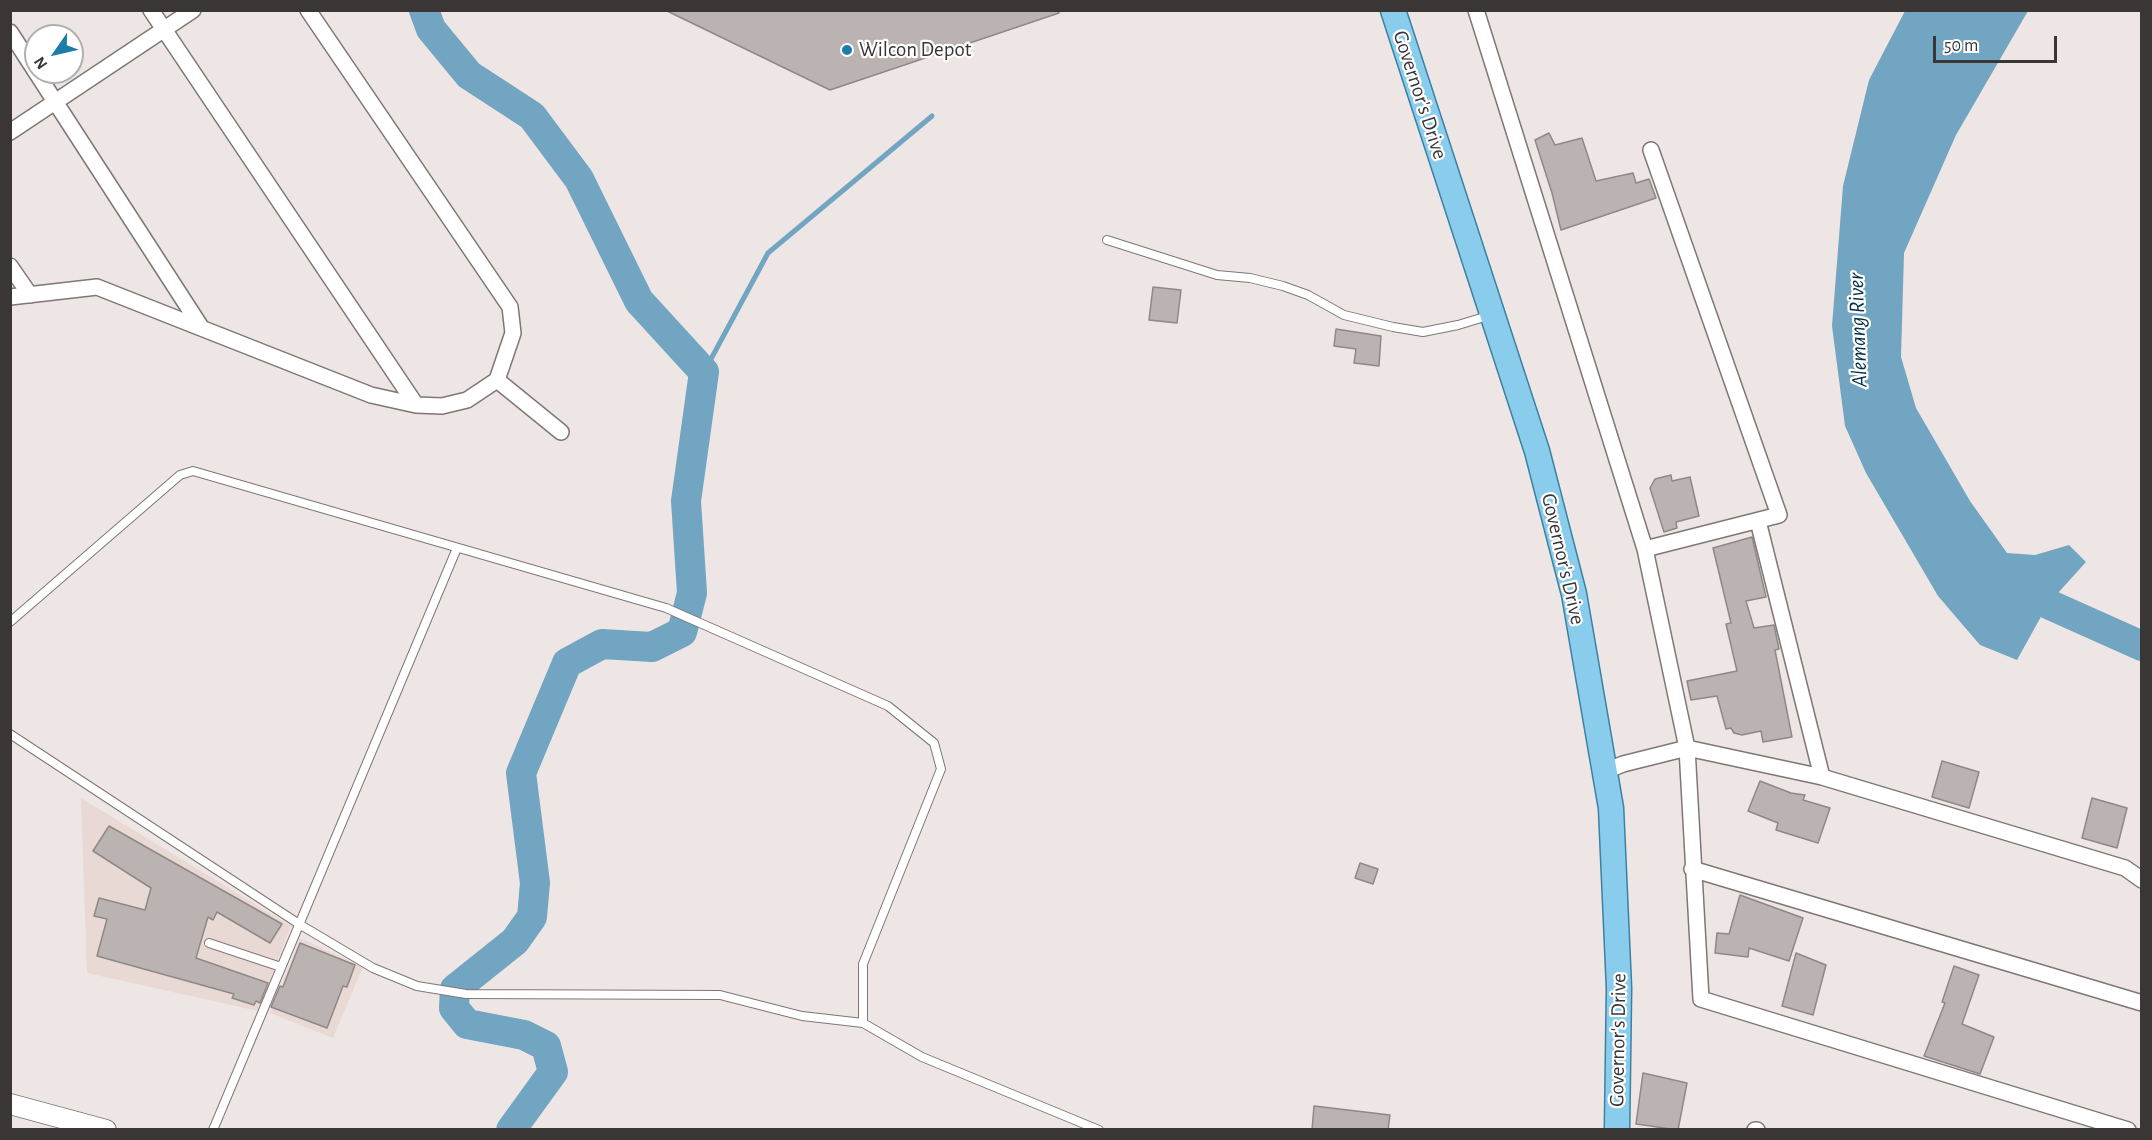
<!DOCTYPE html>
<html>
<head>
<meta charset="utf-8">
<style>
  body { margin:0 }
  #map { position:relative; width:2152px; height:1140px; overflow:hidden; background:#eee6e4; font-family:"Alegreya Sans",sans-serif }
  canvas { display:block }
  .frame { position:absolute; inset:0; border:12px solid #393635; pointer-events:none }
  .north { position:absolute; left:24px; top:24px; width:60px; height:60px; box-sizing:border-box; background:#fff; border:2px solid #b0afae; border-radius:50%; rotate:236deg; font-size:16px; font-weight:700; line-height:24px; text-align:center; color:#393635 }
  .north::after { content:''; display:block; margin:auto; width:21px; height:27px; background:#1d7da9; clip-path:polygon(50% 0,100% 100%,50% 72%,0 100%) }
  .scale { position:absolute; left:1933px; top:36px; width:124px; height:27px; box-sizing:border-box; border:3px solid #393635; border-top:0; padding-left:8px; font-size:18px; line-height:21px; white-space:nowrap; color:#393635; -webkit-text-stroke:4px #fff; paint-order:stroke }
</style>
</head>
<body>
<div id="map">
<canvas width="2152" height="1140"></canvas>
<div class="frame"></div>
<div class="north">N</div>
<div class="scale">50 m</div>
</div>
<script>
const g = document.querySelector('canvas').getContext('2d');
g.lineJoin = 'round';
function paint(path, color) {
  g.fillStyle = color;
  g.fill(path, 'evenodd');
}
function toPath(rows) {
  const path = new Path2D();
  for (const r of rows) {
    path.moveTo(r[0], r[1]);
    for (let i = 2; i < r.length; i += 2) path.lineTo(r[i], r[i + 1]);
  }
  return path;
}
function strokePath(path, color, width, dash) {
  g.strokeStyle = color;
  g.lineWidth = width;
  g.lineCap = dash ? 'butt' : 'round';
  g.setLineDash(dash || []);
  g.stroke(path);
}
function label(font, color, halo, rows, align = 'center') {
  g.font = font + ' "Alegreya Sans",sans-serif';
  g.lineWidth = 4.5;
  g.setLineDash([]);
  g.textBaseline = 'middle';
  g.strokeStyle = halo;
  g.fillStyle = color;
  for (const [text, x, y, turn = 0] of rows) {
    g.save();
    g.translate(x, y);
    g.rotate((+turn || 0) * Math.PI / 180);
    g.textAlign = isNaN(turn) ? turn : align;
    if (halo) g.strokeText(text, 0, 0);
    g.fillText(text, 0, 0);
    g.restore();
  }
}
const built = toPath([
  [81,798,291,926,258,1011,87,973],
  [300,938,363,967,333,1038,270,1013]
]);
const water = toPath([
  [1905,11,2028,11,1956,135,1904,253,1901,357,1916,408,1970,501,2007,553,2035,555,2069,545,2086,562,2048,604,2017,660,1980,645,1938,596,1866,473,1845,426,1832,326,1843,186,1869,80]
]);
const stream = toPath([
  [704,372,768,253,932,116]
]);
const river = toPath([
  [424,10,431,29,469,75,532,116,579,179,639,301,704,372,686,501,692,593,682,632,652,647,602,644,567,663,521,773,535,883,532,917,515,941,455,989,454,1008,467,1024,524,1035,546,1046,553,1072,511,1130],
  [2015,578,2048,604,2142,646]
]);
const building = toPath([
  [665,10,1058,10,1059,13,830,90,665,10],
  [1549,133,1555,145,1582,138,1596,181,1633,173,1636,183,1649,179,1656,198,1561,230,1552,193,1535,140,1549,133],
  [1153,287,1181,290,1177,323,1149,320,1153,287],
  [1336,329,1381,336,1379,366,1354,363,1356,349,1334,346,1336,329],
  [1671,475,1672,481,1690,477,1699,516,1676,522,1677,528,1664,532,1650,488,1655,479,1671,475],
  [1752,537,1766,597,1746,601,1754,628,1774,625,1779,649,1775,650,1792,737,1763,742,1761,731,1742,735,1734,733,1731,728,1726,729,1717,696,1691,700,1687,681,1737,671,1726,624,1731,623,1713,548,1752,537],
  [1942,761,1979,772,1969,808,1932,797,1942,761],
  [1760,781,1791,793,1805,795,1803,800,1830,808,1818,843,1776,830,1778,823,1748,811,1760,781],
  [2092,798,2127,808,2117,848,2082,838,2092,798],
  [109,826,282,924,270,943,217,912,213,920,208,917,196,958,268,983,260,1003,256,1001,254,1005,232,998,234,994,97,956,107,919,94,916,99,898,145,910,151,888,93,851,109,826],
  [1360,863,1378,869,1373,884,1355,878,1360,863],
  [1740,895,1803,918,1789,961,1749,948,1748,957,1715,953,1717,933,1729,934,1740,895],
  [300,943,355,965,347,987,343,986,327,1028,271,1007,280,986,283,987,300,943],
  [1796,953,1826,965,1813,1015,1782,1006,1796,953],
  [1954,966,1979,975,1962,1024,1994,1037,1980,1074,1924,1056,1945,1003,1942,1002,1954,966],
  [1643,1073,1687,1083,1678,1130,1636,1124,1643,1073],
  [1314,1106,1390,1115,1388,1130,1312,1130,1314,1106]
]);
const service = toPath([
  [1107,240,1217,275,1250,278,1283,286,1308,295,1344,315,1393,327,1423,332,1458,325,1491,315],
  [10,622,180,475,193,471,666,608,888,706,934,743,941,769,863,964,863,1023],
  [10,734,299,924,373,968,417,986,466,994,720,995,802,1016,863,1023,922,1057,1099,1130],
  [209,943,281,967],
  [213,1130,457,548]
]);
const minor = toPath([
  [151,10,416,405],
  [1476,10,1645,549,1687,748,1623,764,1606,771],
  [10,32,201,327],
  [10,132,193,10],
  [10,266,30,295],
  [10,297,97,287,371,395,416,405,442,406,467,400,497,380,513,333,510,307,308,10],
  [497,380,561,432],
  [1758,521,1822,777],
  [1645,549,1779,515,1651,150],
  [1692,869,2142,1003],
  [1755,1130,1757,1130],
  [2128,1130,1701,999,1687,748,1822,777,2125,868,2142,880]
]);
const tertiary = toPath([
  [10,1104,106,1130]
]);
const primary = toPath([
  [1393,10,1537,451,1574,594,1611,808,1619,988,1617,1130]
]);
const markers = [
  [847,50,6,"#1d7da9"]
];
const poiNames = [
  ["Wilcon Depot",859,50]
];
const streetNames = [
  ["Governor's Drive",1420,95,72],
  ["Governor's Drive",1563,559,77],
  ["Governor's Drive",1618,1040,-89]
];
const waterNames = [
  ["Alemang River",1858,330,-92]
];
paint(built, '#e9d9d5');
paint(water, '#72a5c1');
strokePath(stream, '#72a5c1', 5);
strokePath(river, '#72a5c1', 30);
paint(building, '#bab3b1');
strokePath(building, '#8f8886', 1.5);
strokePath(service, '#7e7775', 10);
strokePath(minor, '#7e7775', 18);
strokePath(tertiary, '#7e7775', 22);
strokePath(primary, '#3b81a4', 27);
strokePath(service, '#fff', 8);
strokePath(minor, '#fff', 15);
strokePath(tertiary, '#fff', 20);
strokePath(primary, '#8accec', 24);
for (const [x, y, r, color] of markers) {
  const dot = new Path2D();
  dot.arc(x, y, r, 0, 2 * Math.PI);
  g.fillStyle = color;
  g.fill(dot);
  strokePath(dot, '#fff', 2);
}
label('21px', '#393635', '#fff', poiNames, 'left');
label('21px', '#393635', '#fff', streetNames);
label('italic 22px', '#022f44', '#fff', waterNames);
</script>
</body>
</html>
